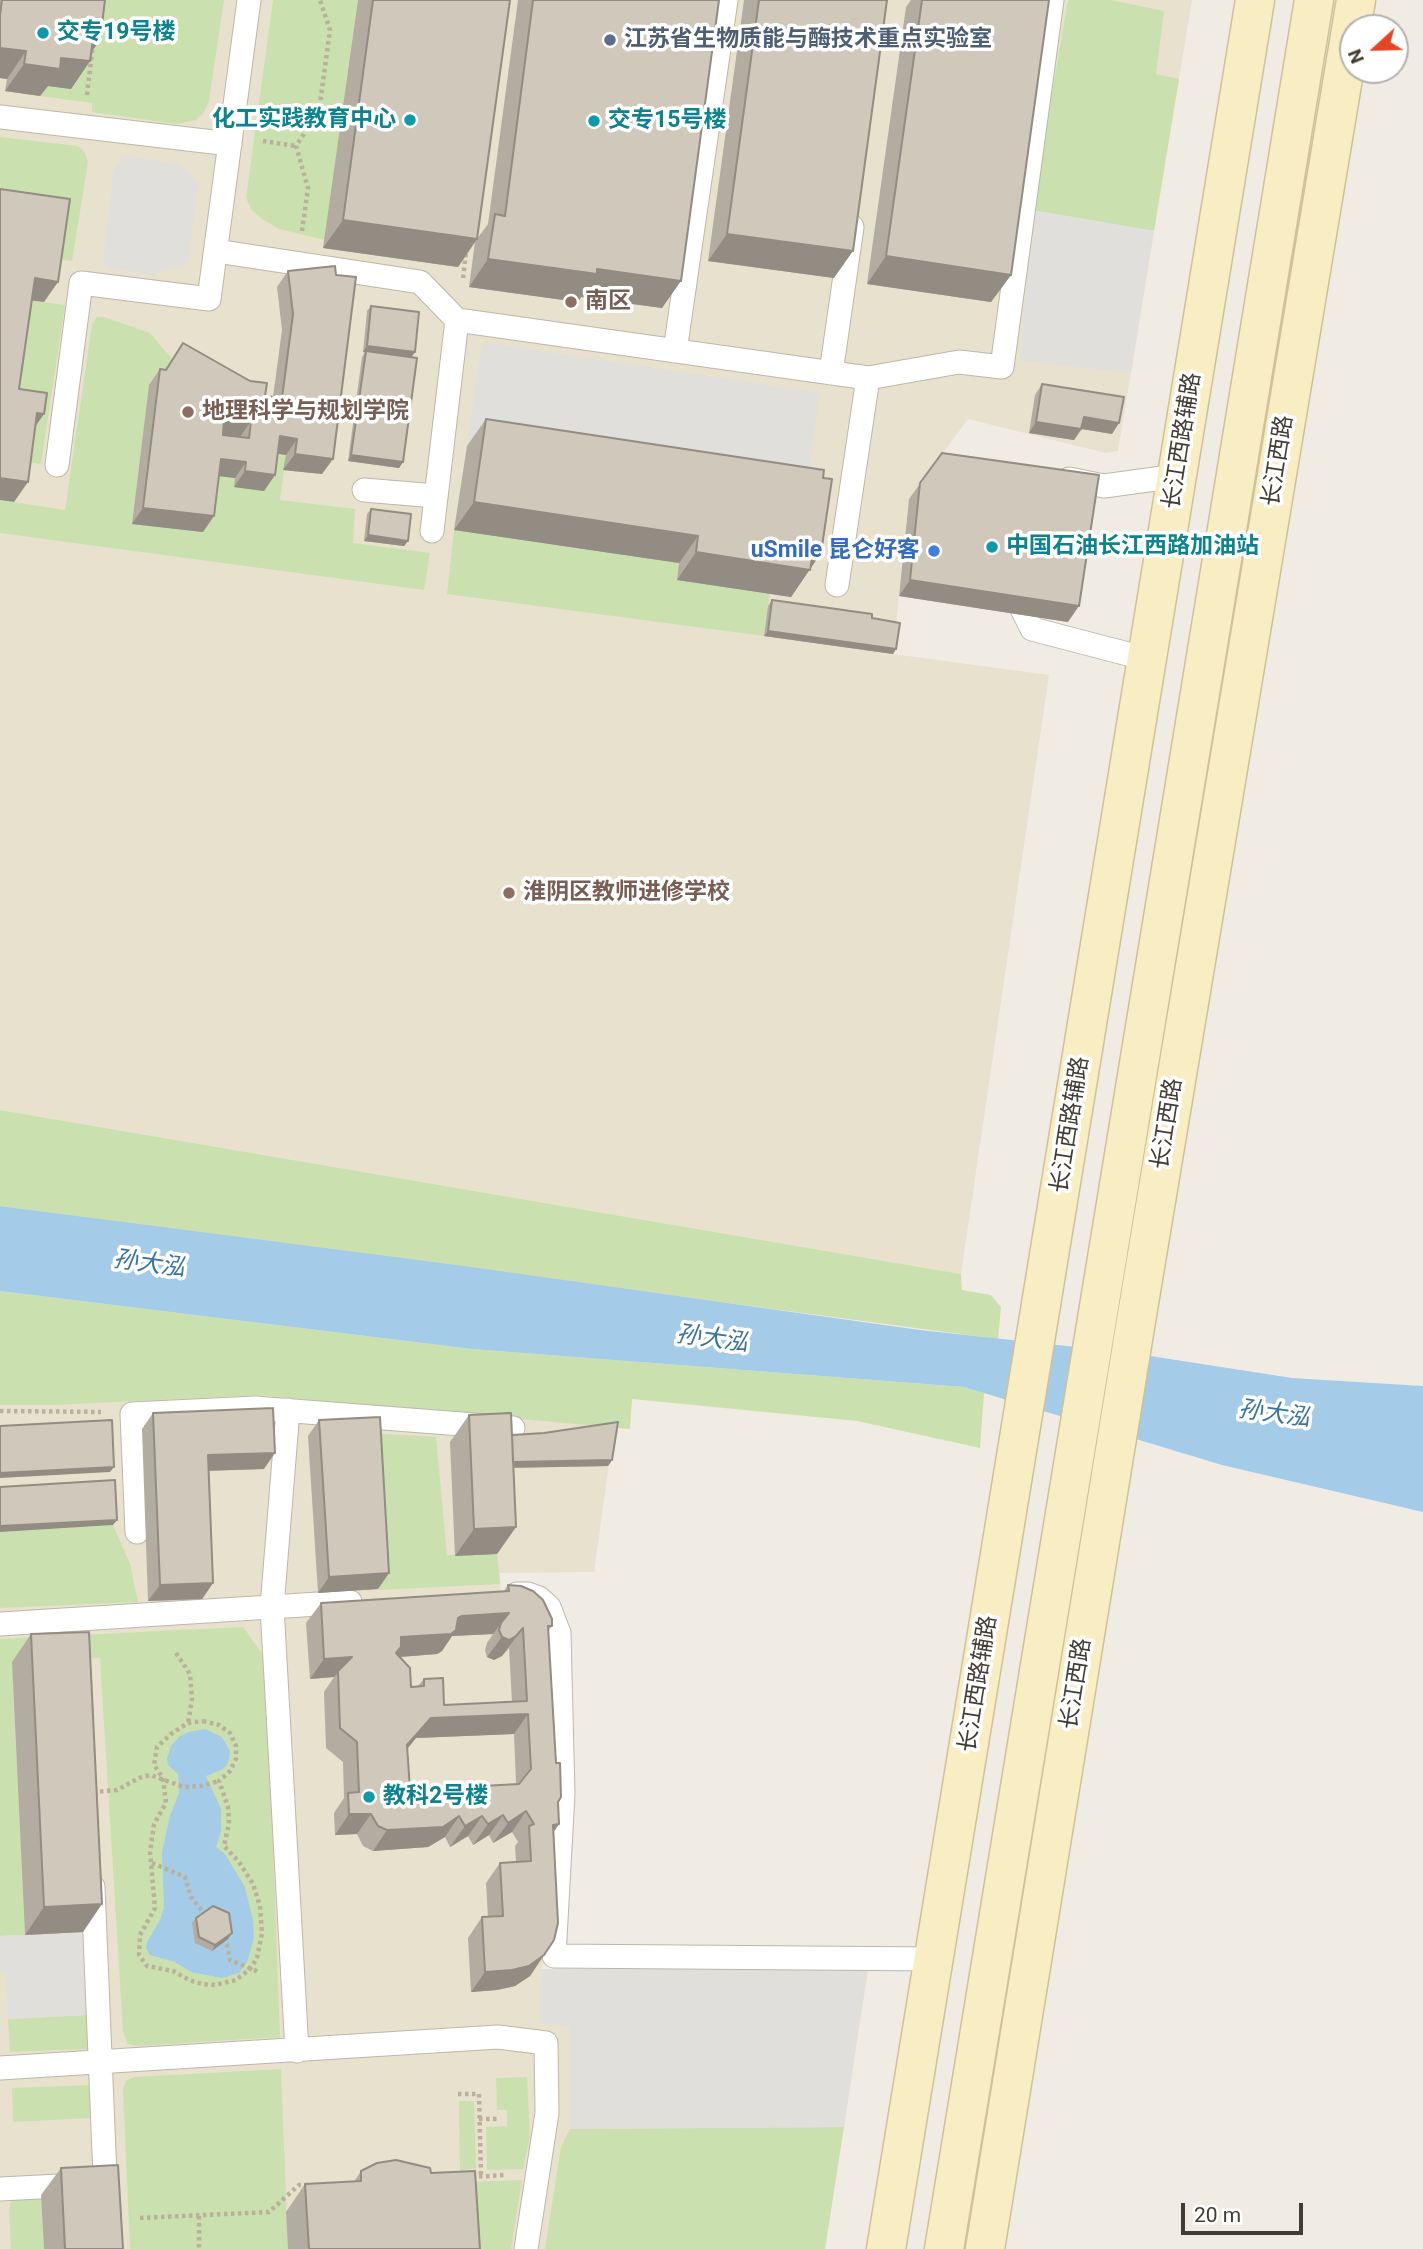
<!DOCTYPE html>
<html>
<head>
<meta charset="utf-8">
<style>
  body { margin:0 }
  #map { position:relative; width:1423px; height:2249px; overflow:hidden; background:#f0ece4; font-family:Roboto,sans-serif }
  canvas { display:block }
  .north { position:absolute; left:1339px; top:14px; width:70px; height:70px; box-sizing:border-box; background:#fff; border:2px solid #b3b1ae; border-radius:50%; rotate:248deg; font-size:19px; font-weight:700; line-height:28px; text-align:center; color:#413c34 }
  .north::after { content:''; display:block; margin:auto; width:24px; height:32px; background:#e64525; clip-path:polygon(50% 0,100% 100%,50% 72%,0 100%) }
  .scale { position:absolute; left:1181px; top:2203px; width:122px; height:32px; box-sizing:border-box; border:4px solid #413c34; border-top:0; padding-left:9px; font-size:21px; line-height:24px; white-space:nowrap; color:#413c34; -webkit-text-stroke:5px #fff; paint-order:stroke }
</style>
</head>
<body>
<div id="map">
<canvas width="1423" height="2249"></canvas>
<div class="north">N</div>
<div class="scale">20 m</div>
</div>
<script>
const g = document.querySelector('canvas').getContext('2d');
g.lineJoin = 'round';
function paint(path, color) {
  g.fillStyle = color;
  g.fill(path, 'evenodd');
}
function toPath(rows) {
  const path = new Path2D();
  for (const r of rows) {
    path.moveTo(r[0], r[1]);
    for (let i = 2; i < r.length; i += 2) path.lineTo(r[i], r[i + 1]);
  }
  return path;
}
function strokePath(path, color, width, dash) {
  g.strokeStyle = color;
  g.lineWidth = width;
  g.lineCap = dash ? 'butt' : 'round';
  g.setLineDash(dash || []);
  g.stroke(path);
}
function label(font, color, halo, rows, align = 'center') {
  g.font = font + ' Roboto,"Noto Sans SC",sans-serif';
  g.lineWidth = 7;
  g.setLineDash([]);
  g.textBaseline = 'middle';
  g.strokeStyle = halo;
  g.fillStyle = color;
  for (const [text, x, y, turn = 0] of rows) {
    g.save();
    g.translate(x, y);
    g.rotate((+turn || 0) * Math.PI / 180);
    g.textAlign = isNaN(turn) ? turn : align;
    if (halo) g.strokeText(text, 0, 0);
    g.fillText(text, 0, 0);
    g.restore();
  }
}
const education = toPath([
  [0,0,1192,0,1118,451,1106,453,968,419,909,499,893,654,1049,675,961,1274,0,1110],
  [0,1291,472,1349,633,1361,630,1429,614,1428,594,1572,500,1573,501,1602,513,1604,546,1959,541,1969,868,1969,825,2249,0,2249]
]);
const green = toPath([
  [90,0,224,0,209,101,204,112,196,120,177,124,92,112,92,103,40,96,42,85,70,89],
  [273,0,358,0,325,240,279,229,262,219,251,209,246,198],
  [1068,0,1111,0,1164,11,1156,74,1179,79,1154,231,1032,210],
  [0,137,78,146,85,153,88,162,72,261,50,258,0,211],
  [20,299,65,305,41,464,19,461,5,410],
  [97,317,104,317,150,333,172,359,155,386,149,385,132,524,210,475,269,452,286,455,280,500,355,509,353,543,430,553,424,590,0,533,0,500,65,510,92,324],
  [454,530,679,563,677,580,770,594,764,636,447,594],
  [0,1110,961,1274,962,1290,991,1295,1001,1307,998,1339,0,1206],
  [0,1291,472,1349,964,1387,984,1393,980,1448,857,1421,632,1399,630,1429,259,1395,55,1405,0,1405],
  [369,1433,436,1437,447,1555,497,1554,500,1584,378,1590],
  [113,1525,130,1564,138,1602,0,1608,0,1532],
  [243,1627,266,1659,280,2037,136,2046,128,2044,123,2032,100,1658,12,1662,25,1935,0,1936,0,1639],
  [87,2015,88,2049,10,2052,8,2019],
  [281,2069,288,2249,130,2249,123,2089,126,2081,134,2077],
  [527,2077,530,2137,523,2169,487,2170,486,2127,507,2126,507,2110,497,2110,496,2078],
  [90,2085,92,2118,13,2122,12,2088],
  [459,2101,474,2101,476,2169,460,2170],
  [844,2127,825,2249,545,2249,561,2147,570,2129],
  [522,2180,511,2249,469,2249,466,2182],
  [41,2195,44,2249,11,2249,9,2210,11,2201,17,2197]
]);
const parking = toPath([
  [124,156,180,164,198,183,188,263,152,275,108,268,103,261,114,170],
  [1032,210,1154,231,1131,373,1020,361],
  [482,342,820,393,805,497,467,446],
  [83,1932,87,2015,8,2019,6,1974,0,1973,0,1936],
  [541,1969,868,1969,844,2127,570,2129,570,2026,540,2024]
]);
const water = toPath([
  [0,1206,464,1266,920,1330,1131,1353,1292,1378,1423,1386,1423,1512,1222,1465,964,1387,472,1349,0,1291],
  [205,1729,222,1737,230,1751,229,1760,226,1766,221,1770,206,1776,221,1809,221,1831,216,1847,225,1854,245,1887,253,1920,254,1938,247,1962,239,1973,222,1978,191,1972,175,1962,150,1955,146,1948,147,1942,160,1920,164,1908,162,1852,170,1816,179,1793,178,1774,168,1765,167,1759,171,1746,180,1736,189,1732]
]);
const path = toPath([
  [87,95,93,44],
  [263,141,296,146],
  [302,231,308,188,296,146,319,111,330,30,320,0],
  [463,278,466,252],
  [0,1411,101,1412],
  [176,1653,190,1674,192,1699,188,1723],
  [203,1721,219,1725,230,1733,236,1746,236,1759,230,1771,219,1781,228,1807,229,1823,224,1846,239,1862,253,1884,260,1906,262,1933,257,1958,250,1969,236,1980,215,1985,202,1984,189,1980,173,1971,147,1966,139,1955,140,1935,155,1908,150,1852,154,1824,166,1803,163,1778,154,1765,157,1747,171,1734,188,1723,203,1721],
  [93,1792,117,1790,139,1778,150,1775,184,1787,201,1786,219,1781],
  [152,1863,185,1877,191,1897,206,1916],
  [221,1940,227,1945,230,1960,259,1972],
  [458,2094,479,2094,481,2176],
  [479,2119,500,2119],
  [472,2177,505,2175],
  [199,2216,199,2249],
  [140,2218,269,2212,299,2185,309,2185]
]);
const lane = toPath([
  [0,117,230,144],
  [216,251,420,282,457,320,868,378,959,362,1002,367,1052,0],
  [675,351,726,0],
  [831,373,852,227],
  [57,465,81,283,209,299,249,0],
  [1069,479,1104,486,1177,476],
  [364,490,436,496],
  [432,531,457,320],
  [837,585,868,378],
  [1024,585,1021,607,1032,629,1147,659],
  [288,1410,272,1607,297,2051],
  [137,1532,132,1414,255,1408,513,1428],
  [517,1594,528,1594,539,1598,549,1607,559,1633,563,1794,554,1956,934,1959],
  [0,1624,350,1602],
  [93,1887,108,2249],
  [0,2068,498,2037,546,2043,547,2113,526,2249],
  [0,2189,78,2185]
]);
const secondary = toPath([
  [886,2249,1255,0],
  [944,2249,1314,0],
  [985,2249,1136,1321,1356,0]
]);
const wall = toPath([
  [0,0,105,0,100,40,91,52,90,61,71,89,48,86,40,96,5,91,7,79,0,78],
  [358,0,510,0,477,239,488,224,518,0,719,0,662,308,581,297,578,302,469,287,475,242,458,267,323,248],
  [744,0,887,0,834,278,708,261],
  [911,0,922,0,1011,275,991,302,867,284,906,7],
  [288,271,322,474,283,470,286,455,278,454,275,475,264,491,234,487,235,478,219,476,203,532,132,524,149,385,160,369,165,370,183,343,265,396,273,397,282,330,277,287],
  [371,306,411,357,403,462,399,468,348,461,362,357,365,352,363,352,367,311],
  [1042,384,1112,434,1082,429,1074,440,1029,433,1035,395],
  [486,419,823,478,821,553,791,597,677,580,679,563,454,530,467,446],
  [942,453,1068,622,899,596,909,499],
  [371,509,408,541,404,546,364,541,367,514],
  [772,600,872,618,896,649,893,654,764,636,768,606],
  [153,1413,264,1469,209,1471,213,1583,202,1599,148,1601,142,1429],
  [469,1415,512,1435,612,1460,608,1466,513,1468,516,1527,497,1554,455,1556,450,1442],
  [319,1420,389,1573,378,1589,318,1593,308,1436],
  [508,1585,552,1626,548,1631,558,1802,553,1833,544,1955,530,1976,515,1986,497,1990,471,1992,468,1938,482,1917,488,1917,486,1883,500,1863,516,1862,515,1846,518,1842,512,1832,493,1843,489,1835,473,1845,468,1836,450,1847,445,1837,428,1847,373,1851,363,1846,357,1834,335,1835,334,1813,344,1798,343,1762,326,1748,324,1692,334,1677,310,1679,306,1623,321,1603,504,1591],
  [493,1634,487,1643,485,1650,487,1657,494,1660,502,1656,509,1648,512,1702,444,1705,424,1679,418,1686,411,1687,399,1657,437,1654,442,1651,452,1636],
  [514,1734,516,1784,410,1790,407,1749,416,1738],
  [31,1634,83,1932,25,1935,12,1662],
  [196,1918,232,1933,228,1939,212,1951,195,1943,192,1923],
  [61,2168,123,2249,44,2249,41,2195],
  [361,2171,431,2173,480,2249,288,2249,286,2212,305,2184,354,2182]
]);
const shadedWall = toPath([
  [93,39,100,40,85,61,90,61,71,89,48,86,40,96,5,91,24,64,61,58],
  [0,48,26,51,7,79,0,78],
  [343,220,477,239,458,267,323,248],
  [727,234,853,251,834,278,708,261],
  [886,256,1011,275,991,302,867,284],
  [488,259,597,269,681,281,662,308,581,297,578,302,469,287],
  [35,278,58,282,44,302,20,299],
  [367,346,415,352,411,358,363,352],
  [37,413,44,414,30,434],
  [1084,417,1119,423,1112,434,1076,428],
  [224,419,251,421,240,437,213,435],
  [1036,422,1081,429,1074,440,1029,433],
  [280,436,297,439,286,455,269,452],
  [295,454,333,459,322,474,283,470],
  [351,455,403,462,399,468,348,461],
  [221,459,246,462,235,478,210,475],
  [245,471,275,475,264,491,234,487],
  [0,478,28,482,14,502,0,500],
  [474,502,698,536,679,563,454,530],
  [143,508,214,516,203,532,132,524],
  [368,535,408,541,404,546,364,541],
  [696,552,813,553,821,553,791,597,677,580],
  [910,580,1079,606,1068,622,899,596],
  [768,631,896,649,893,654,764,636],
  [275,1453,264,1469,197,1471,208,1455],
  [612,1460,608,1466,493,1468,497,1463],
  [114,1467,110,1472,0,1478,0,1473],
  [117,1520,113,1525,0,1532,0,1526],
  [516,1527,497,1554,455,1556,474,1529],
  [389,1573,378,1589,318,1593,329,1577],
  [213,1583,202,1599,148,1601,160,1585],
  [509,1613,493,1634,452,1636,442,1651,437,1654,387,1658,401,1637,462,1616],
  [523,1628,502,1656,494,1660,487,1657,502,1637],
  [352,1657,334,1677,310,1679,324,1659],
  [528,1714,514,1734,416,1738,393,1766,407,1745,431,1718],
  [526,1811,512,1832,493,1843,508,1823],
  [349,1814,371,1814,357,1834,335,1835],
  [503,1815,489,1835,473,1845,488,1824],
  [459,1816,445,1837,428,1847,373,1851,387,1830],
  [482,1816,468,1836,450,1847,465,1826],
  [559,1824,545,1845,553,1825],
  [102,1904,83,1932,25,1935,44,1907],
  [232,1933,228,1939,212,1951,215,1945],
  [544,1955,530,1976,515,1986,497,1990,471,1992,485,1972]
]);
const building = toPath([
  [2,0,105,0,100,40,93,39,90,61,61,58,60,69,24,64,26,51,0,48,0,15,2,0],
  [373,0,510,0,477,239,343,220,373,0],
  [533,0,719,0,681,281,597,269,597,274,488,259,495,214,505,216,533,0],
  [759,0,887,0,853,251,727,234,759,0],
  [922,0,1049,0,1011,275,886,256,922,0],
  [0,189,70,199,58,282,35,278,19,389,47,393,44,414,37,413,28,482,0,478,0,189],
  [335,266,336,275,356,277,333,459,295,454,297,439,280,436,275,475,245,471,246,462,221,459,214,516,143,508,160,369,166,370,183,343,250,381,267,383,265,396,282,398,293,314,288,271,335,266],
  [224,419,251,421,249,438,223,435,224,419],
  [371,306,419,312,415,352,367,346,371,306],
  [366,351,417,358,403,462,351,455,366,351],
  [1042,384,1124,397,1119,423,1084,417,1081,429,1036,422,1042,384],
  [486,419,824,470,823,478,832,479,821,553,813,553,810,570,696,552,698,536,474,502,486,419],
  [942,453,1099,475,1079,606,910,580,920,483,942,453],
  [371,509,411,514,408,541,368,535,371,509],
  [772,600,872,614,872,618,900,623,896,649,768,631,772,600],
  [273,1408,275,1453,208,1455,213,1583,160,1585,153,1413,273,1408],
  [511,1413,516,1527,474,1529,469,1415,511,1413],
  [380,1417,389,1573,329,1577,319,1420,380,1417],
  [112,1420,114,1467,0,1473,0,1426,112,1420],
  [618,1422,612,1460,513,1462,512,1435,544,1433,618,1422],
  [115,1480,117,1520,0,1526,0,1487,115,1480],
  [508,1585,521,1586,533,1591,543,1600,552,1619,552,1626,548,1626,556,1763,560,1763,561,1797,558,1802,559,1824,553,1825,558,1923,554,1940,544,1955,529,1966,512,1970,485,1972,482,1917,503,1916,500,1863,531,1861,529,1826,534,1824,526,1811,508,1823,503,1815,488,1824,482,1816,465,1826,459,1816,443,1827,387,1830,378,1826,371,1814,349,1814,348,1793,359,1792,357,1742,340,1728,338,1671,352,1657,324,1659,321,1603,509,1591,508,1585],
  [509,1613,501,1623,499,1630,502,1637,509,1640,516,1636,523,1628,527,1701,444,1705,443,1678,424,1679,424,1686,411,1687,410,1668,396,1653,401,1647,401,1637,451,1634,456,1630,458,1618,462,1616,509,1613],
  [528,1714,531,1769,519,1784,410,1790,407,1745,431,1718,528,1714],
  [89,1632,102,1904,44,1907,31,1634,89,1632],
  [213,1906,229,1913,232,1933,215,1945,199,1937,196,1918,213,1906],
  [396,2160,430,2168,431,2173,475,2171,480,2249,309,2249,305,2184,361,2181,361,2171,377,2163,396,2160],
  [118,2165,123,2249,65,2249,61,2168,118,2165]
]);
const markers = [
  [43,33,7,"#0f9aa8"],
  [610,40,7,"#5c6f8a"],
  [410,120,7,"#0f9aa8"],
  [594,121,7,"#0f9aa8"],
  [571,302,7,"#8d6e63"],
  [188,412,7,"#8d6e63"],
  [992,547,7,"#0f9aa8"],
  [934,551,7,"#3f7fe0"],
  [509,893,7,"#8d6e63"],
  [369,1797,7,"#0f9aa8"]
];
const cultureNames = [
  ["交专19号楼",57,33],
  ["化工实践教育中心",396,120,"right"],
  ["交专15号楼",608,121],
  ["中国石油长江西路加油站",1006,547],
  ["教科2号楼",383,1797]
];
const serviceNames = [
  ["江苏省生物质能与酶技术重点实验室",624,40]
];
const educationNames = [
  ["南区",585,302],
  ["地理科学与规划学院",202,412],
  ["淮阴区教师进修学校",523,893]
];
const streetNames = [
  ["长江西路辅路",1183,441,-81],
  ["长江西路",1279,461,-81],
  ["长江西路",1168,1124,-81],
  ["长江西路辅路",1071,1125,-81],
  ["长江西路辅路",979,1684,-81],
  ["长江西路",1077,1684,-81]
];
const shopNames = [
  ["uSmile 昆仑好客",920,551]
];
const waterNames = [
  ["孙大泓",149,1265,8],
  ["孙大泓",712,1340,8],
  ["孙大泓",1274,1415,8]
];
paint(education, '#e8e1ce');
paint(green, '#cae1af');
paint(parking, '#e1dfdc');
paint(water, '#a4cbe8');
strokePath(lane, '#bdb7aa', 25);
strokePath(secondary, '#cfc199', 41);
strokePath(path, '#bbb09a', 4.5, [3.5, 3.5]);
strokePath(lane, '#fff', 23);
strokePath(secondary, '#f9edc4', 38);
paint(wall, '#b3aca0');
paint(shadedWall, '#928c82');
paint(building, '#d0c8ba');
strokePath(building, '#928c82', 2);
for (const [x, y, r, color] of markers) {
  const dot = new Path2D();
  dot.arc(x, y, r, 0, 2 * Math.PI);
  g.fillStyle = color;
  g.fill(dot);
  strokePath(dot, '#fff', 2.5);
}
label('bold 23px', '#0d838f', '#fff', cultureNames, 'left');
label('bold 23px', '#4e5e75', '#fff', serviceNames, 'left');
label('bold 23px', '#785e54', '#fff', educationNames, 'left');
label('23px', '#413c34', '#fff', streetNames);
label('bold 23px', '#366cbe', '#fff', shopNames, 'right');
label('italic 24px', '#3874a2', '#fff', waterNames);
</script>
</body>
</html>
